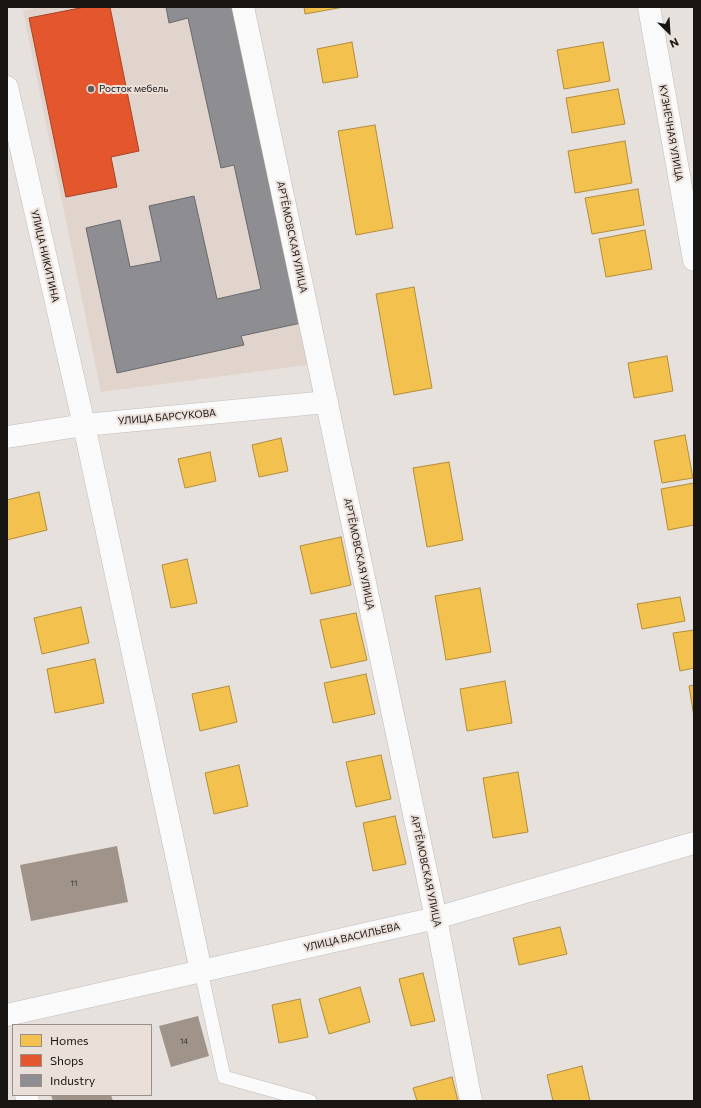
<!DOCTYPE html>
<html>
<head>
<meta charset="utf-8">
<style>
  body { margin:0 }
  #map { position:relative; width:701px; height:1108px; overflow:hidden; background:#e7e1dd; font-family:Commissioner,sans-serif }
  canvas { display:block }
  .frame { position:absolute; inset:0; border:8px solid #191513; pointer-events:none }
  .legend { position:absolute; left:12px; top:1024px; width:140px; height:72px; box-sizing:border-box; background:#ebe0d9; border:1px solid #978f8a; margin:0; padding:5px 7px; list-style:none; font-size:12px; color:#191513 }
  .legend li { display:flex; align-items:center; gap:8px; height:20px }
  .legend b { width:20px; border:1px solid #978f8a }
  .north { position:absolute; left:649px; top:12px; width:40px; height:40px; -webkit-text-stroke:3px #ebe0d9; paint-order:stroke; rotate:155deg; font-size:11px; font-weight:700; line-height:16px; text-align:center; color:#191513 }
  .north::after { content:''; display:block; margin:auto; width:14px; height:18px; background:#191513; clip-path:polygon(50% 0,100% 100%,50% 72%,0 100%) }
</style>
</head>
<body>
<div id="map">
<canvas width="701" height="1108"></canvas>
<div class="frame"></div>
<ul class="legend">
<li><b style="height:11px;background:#f2c14e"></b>Homes</li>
<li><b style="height:11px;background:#e4572e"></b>Shops</li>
<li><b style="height:11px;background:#8d8d92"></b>Industry</li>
</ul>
<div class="north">N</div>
</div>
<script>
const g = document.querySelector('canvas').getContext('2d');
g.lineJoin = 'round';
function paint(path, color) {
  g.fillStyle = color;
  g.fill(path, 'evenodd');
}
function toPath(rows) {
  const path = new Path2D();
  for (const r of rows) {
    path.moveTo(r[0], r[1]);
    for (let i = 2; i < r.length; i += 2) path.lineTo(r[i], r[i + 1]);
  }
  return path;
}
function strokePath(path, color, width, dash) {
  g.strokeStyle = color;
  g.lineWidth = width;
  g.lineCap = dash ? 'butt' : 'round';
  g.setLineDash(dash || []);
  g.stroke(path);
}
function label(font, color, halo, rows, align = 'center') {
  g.font = font + ' Commissioner,sans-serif';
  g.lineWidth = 4;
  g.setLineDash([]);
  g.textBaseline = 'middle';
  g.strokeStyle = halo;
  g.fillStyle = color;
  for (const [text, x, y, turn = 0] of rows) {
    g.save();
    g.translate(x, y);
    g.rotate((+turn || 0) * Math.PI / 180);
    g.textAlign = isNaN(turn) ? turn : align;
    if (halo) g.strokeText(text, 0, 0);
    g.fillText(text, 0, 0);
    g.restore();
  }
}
const built = toPath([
  [39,7,239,7,308,365,101,392,23,11]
]);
const homes = toPath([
  [304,7,344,7,305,14,304,7],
  [352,42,358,77,323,83,317,49,352,42],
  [603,42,610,81,564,89,557,50,603,42],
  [618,89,625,124,572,133,566,98,618,89],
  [375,125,393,228,356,235,338,131,375,125],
  [625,141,632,183,575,193,568,151,625,141],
  [638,189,644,225,592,234,585,198,638,189],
  [645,230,652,269,606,277,599,239,645,230],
  [414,287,432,388,394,395,376,294,414,287],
  [667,356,673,391,634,398,628,363,667,356],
  [685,435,693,478,662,483,654,441,685,435],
  [281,438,288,471,259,477,252,445,281,438],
  [210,452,216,481,185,488,178,459,210,452],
  [449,462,463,540,427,547,413,468,449,462],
  [694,483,694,525,668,530,661,489,694,483],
  [39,492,47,530,7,540,7,500,39,492],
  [341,537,351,585,311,594,300,546,341,537],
  [187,559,197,603,171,608,162,565,187,559],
  [480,588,491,652,446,660,435,596,480,588],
  [680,597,685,621,642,629,637,604,680,597],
  [81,607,89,643,42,654,34,618,81,607],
  [356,613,367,660,331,668,320,620,356,613],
  [694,630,694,668,680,671,673,633,694,630],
  [95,659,104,703,55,713,47,669,95,659],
  [366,674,375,714,333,723,324,683,366,674],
  [505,681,512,723,467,731,460,689,505,681],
  [694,685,694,717,689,686,694,685],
  [229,686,237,722,200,731,192,694,229,686],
  [381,755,391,799,356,807,346,762,381,755],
  [239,765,248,806,214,814,205,773,239,765],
  [518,772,528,832,493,838,483,778,518,772],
  [395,816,406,864,373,871,363,823,395,816],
  [560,927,567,954,519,965,513,938,560,927],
  [423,973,435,1021,411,1026,399,979,423,973],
  [360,987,370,1022,329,1034,319,999,360,987],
  [300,999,308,1037,279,1043,272,1005,300,999],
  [582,1066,590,1101,553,1101,547,1075,582,1066],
  [452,1077,458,1101,417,1101,413,1088,452,1077]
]);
const shops = toPath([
  [85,7,110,7,139,151,111,157,117,187,66,197,29,18,85,7]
]);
const industry = toPath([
  [166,7,232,7,301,323,241,336,244,345,117,373,86,228,120,220,130,267,161,261,149,206,194,196,217,299,261,289,234,165,221,168,188,18,169,23,166,7]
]);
const building = toPath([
  [117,846,128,902,31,921,20,865],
  [198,1016,209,1056,171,1067,159,1026],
  [51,1095,111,1095,113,1101,53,1101]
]);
const lane = toPath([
  [201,971,224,1077,310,1101]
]);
const street = toPath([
  [243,7,436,918,471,1101],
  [649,7,694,260],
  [7,87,84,425,201,971],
  [7,437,84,425,327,402],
  [7,1015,436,918,694,843],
  [26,1095,28,1101]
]);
const markers = [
  [91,89,4,"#615c5a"]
];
const numberNames = [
  ["11",74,883],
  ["14",184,1041]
];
const poiNames = [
  ["Росток мебель",99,89]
];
const streetNames = [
  ["КУЗНЕЧНАЯ УЛИЦА",671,133,80],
  ["АРТЁМОВСКАЯ УЛИЦА",292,237,78],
  ["УЛИЦА НИКИТИНА",45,256,77],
  ["УЛИЦА БАРСУКОВА",167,417,-5],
  ["АРТЁМОВСКАЯ УЛИЦА",359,554,78],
  ["АРТЁМОВСКАЯ УЛИЦА",426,871,78],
  ["УЛИЦА ВАСИЛЬЕВА",352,937,-13]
];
paint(built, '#e1d4cc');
paint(homes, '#f2c14e');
strokePath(homes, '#b18d3c', 1);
paint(shops, '#e4572e');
strokePath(shops, '#a74326', 1);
paint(industry, '#8d8d92');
strokePath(industry, '#6a696c', 1);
paint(building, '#9f938a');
strokePath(lane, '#c1bcb9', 14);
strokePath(street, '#c1bcb9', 23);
strokePath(lane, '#fbfafa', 13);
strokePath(street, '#fbfafa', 22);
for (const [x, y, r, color] of markers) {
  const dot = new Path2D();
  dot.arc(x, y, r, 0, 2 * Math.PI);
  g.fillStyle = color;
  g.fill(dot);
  strokePath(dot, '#ebe0d9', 1.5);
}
label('8px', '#3a3431', null, numberNames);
label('10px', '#191513', '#ebe0d9', poiNames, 'left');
label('10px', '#191513', '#ebe0d9', streetNames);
</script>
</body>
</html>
